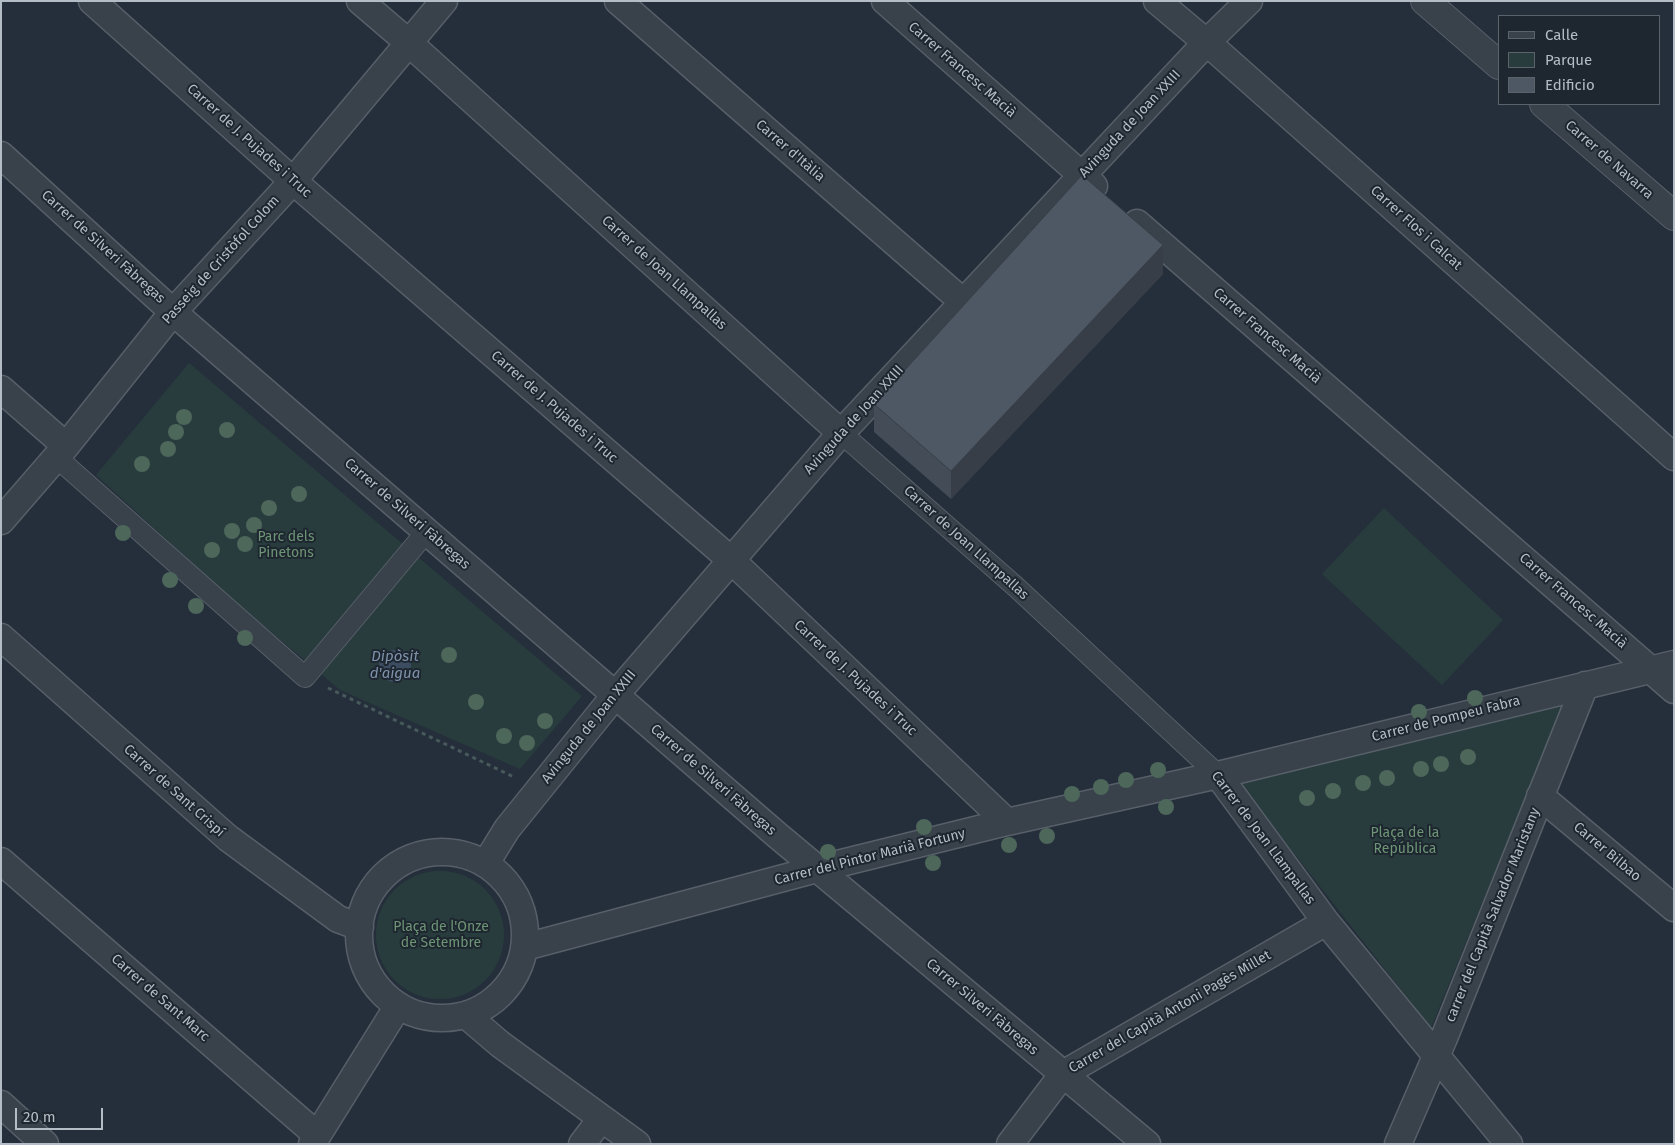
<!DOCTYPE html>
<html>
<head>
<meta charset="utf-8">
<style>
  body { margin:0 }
  #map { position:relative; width:1675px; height:1145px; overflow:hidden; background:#252f3b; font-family:"Fira Sans",sans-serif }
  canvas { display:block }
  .frame { position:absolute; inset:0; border:2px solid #b4bcc6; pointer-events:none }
  .legend { position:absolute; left:1498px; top:15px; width:162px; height:90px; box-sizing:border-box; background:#1e2630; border:1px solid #5a626c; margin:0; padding:6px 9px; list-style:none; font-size:15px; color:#b4bcc6 }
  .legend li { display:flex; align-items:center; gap:10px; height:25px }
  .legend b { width:25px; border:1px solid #5a626c }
  .scale { position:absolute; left:15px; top:1108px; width:88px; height:22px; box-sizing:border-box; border:2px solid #b4bcc6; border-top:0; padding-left:6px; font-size:15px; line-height:18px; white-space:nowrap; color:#b4bcc6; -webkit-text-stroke:4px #1e2630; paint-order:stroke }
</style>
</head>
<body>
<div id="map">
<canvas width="1675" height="1145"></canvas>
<div class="frame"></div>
<ul class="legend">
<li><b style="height:6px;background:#39414b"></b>Calle</li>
<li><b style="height:14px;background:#283c3d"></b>Parque</li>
<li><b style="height:14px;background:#4e5865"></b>Edificio</li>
</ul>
<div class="scale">20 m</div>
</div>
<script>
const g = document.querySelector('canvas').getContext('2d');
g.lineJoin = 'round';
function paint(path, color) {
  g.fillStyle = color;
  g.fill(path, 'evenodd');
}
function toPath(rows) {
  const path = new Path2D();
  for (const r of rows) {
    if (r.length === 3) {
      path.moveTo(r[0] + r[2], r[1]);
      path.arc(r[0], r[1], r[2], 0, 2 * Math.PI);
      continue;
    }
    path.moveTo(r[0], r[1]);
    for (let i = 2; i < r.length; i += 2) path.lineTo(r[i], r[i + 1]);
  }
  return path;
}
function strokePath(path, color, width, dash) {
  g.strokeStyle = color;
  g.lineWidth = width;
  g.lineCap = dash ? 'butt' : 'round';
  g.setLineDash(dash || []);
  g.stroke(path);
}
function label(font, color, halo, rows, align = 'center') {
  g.font = font + ' "Fira Sans",sans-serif';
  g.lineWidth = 4;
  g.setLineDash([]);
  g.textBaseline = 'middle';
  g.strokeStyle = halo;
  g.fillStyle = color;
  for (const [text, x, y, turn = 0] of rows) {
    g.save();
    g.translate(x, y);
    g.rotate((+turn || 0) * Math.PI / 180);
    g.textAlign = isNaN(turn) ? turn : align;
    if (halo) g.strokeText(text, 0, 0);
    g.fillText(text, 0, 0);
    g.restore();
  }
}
const green = toPath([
  [189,363,582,696,520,769,340,690,226,594,96,475],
  [1384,508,1503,620,1442,685,1322,574],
  [1564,702,1431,1028,1238,782],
  [440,935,64]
]);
const water = toPath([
  [395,666,16]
]);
const path = toPath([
  [328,688,514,777]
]);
const pedestrian = toPath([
  [841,433,1016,587,1218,775],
  [55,456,305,677,427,531]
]);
const minor = toPath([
  [92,1,293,181,731,560,1007,822],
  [360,1,409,43,841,433],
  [618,1,962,301],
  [885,1,1094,186],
  [1157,1,1219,53,1674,457],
  [1,155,173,312,777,835,1147,1144],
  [1137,223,1674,690],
  [1,389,66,446],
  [1,521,66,446,173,312,293,181,444,1],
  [1,637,228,838,338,919,360,927],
  [1218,775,1326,922,1509,1144],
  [1540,796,1674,908],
  [442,935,83],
  [1,861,317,1135],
  [486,863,507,829,616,694,841,433,1206,43,1249,1],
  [525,947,817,869,1007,822,1218,775,1674,664],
  [466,1015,500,1044,637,1144],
  [1,1104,45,1144],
  [312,1144,398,1006],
  [582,1144,601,1119],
  [1010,1144,1063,1074,1326,922],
  [1398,1144,1444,1038,1585,685]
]);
const tertiary = toPath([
  [1425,1,1499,65],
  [1544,104,1674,216]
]);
const trees = [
  [184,417],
  [227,430],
  [176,432],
  [168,449],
  [142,464],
  [299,494],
  [269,508],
  [254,525],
  [232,531],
  [123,533],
  [245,544],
  [212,550],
  [170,580],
  [196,606],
  [245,638],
  [449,655],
  [1475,698],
  [476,702],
  [1419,712],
  [545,721],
  [504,736],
  [527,743],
  [1468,757],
  [1441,764],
  [1421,769],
  [1158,770],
  [1387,778],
  [1126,780],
  [1363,783],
  [1101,787],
  [1333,791],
  [1072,794],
  [1307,798],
  [1166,807],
  [924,827],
  [1047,836],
  [1009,845],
  [828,852],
  [933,863]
];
const wall = toPath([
  [1163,274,951,499,874,432,874,404]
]);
const shadedWall = toPath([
  [1163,245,1163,274,951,499,951,471]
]);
const building = toPath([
  [1082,175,1163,245,951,471,874,404,1082,175]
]);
const streetNames = [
  ["Carrer Francesc Macià",962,70,41],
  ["Avinguda de Joan XXIII",1130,124,-47],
  ["Carrer de J. Pujades i Truc",249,141,42],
  ["Carrer d'Itàlia",790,151,41],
  ["Carrer de Navarra",1609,160,41],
  ["Carrer Flos i Calcat",1416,228,42],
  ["Carrer de Silveri Fàbregas",103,247,42],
  ["Passeig de Cristòfol Colom",221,260,-48],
  ["Carrer de Joan Llampallas",664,273,42],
  ["Carrer Francesc Macià",1267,336,41],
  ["Carrer de J. Pujades i Truc",554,407,41],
  ["Avinguda de Joan XXIII",854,420,-48],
  ["Carrer de Silveri Fàbregas",407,514,41],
  ["Carrer de Joan Llampallas",966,543,42],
  ["Carrer Francesc Macià",1573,601,41],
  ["Carrer de J. Pujades i Truc",855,678,43],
  ["Carrer de Pompeu Fabra",1446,719,-14],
  ["Avinguda de Joan XXIII",589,727,-51],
  ["Carrer de Silveri Fàbregas",713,780,41],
  ["Carrer de Sant Crispí",174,791,42],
  ["Carrer de Joan Llampallas",1263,838,53],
  ["Carrer Bilbao",1607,852,40],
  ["Carrer del Pintor Marià Fortuny",870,857,-14],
  ["carrer del Capità Salvador Maristany",1493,915,-68],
  ["Carrer de Sant Marc",160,998,41],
  ["Carrer Silveri Fàbregas",982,1007,40],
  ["Carrer del Capità Antoni Pagès Millet",1170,1012,-30]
];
const parkNames = [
  ["Parc dels",286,537],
  ["Pinetons",286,553],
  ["Plaça de la",1405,833],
  ["República",1405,849],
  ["Plaça de l'Onze",441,927],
  ["de Setembre",441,943]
];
const waterNames = [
  ["Dipòsit",395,657],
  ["d'aigua",395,674]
];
paint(green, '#283c3d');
paint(water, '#3c4d62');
strokePath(pedestrian, '#575f69', 22);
strokePath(minor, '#575f69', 29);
strokePath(tertiary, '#575f69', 30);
strokePath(path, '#47595b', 3, [4, 4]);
strokePath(pedestrian, '#39414b', 20);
strokePath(minor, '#39414b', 26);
strokePath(tertiary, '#39414b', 28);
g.fillStyle = '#4d675b';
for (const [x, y] of trees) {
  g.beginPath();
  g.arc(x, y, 8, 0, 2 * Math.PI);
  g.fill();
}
paint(wall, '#434c57');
paint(shadedWall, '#373e47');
paint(building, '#4e5865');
strokePath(building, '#373e47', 1);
label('14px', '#b4bcc6', '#1e2630', streetNames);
label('14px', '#6d9575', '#1e2630', parkNames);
label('italic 15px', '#7e93ab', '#1e2630', waterNames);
</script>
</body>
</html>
